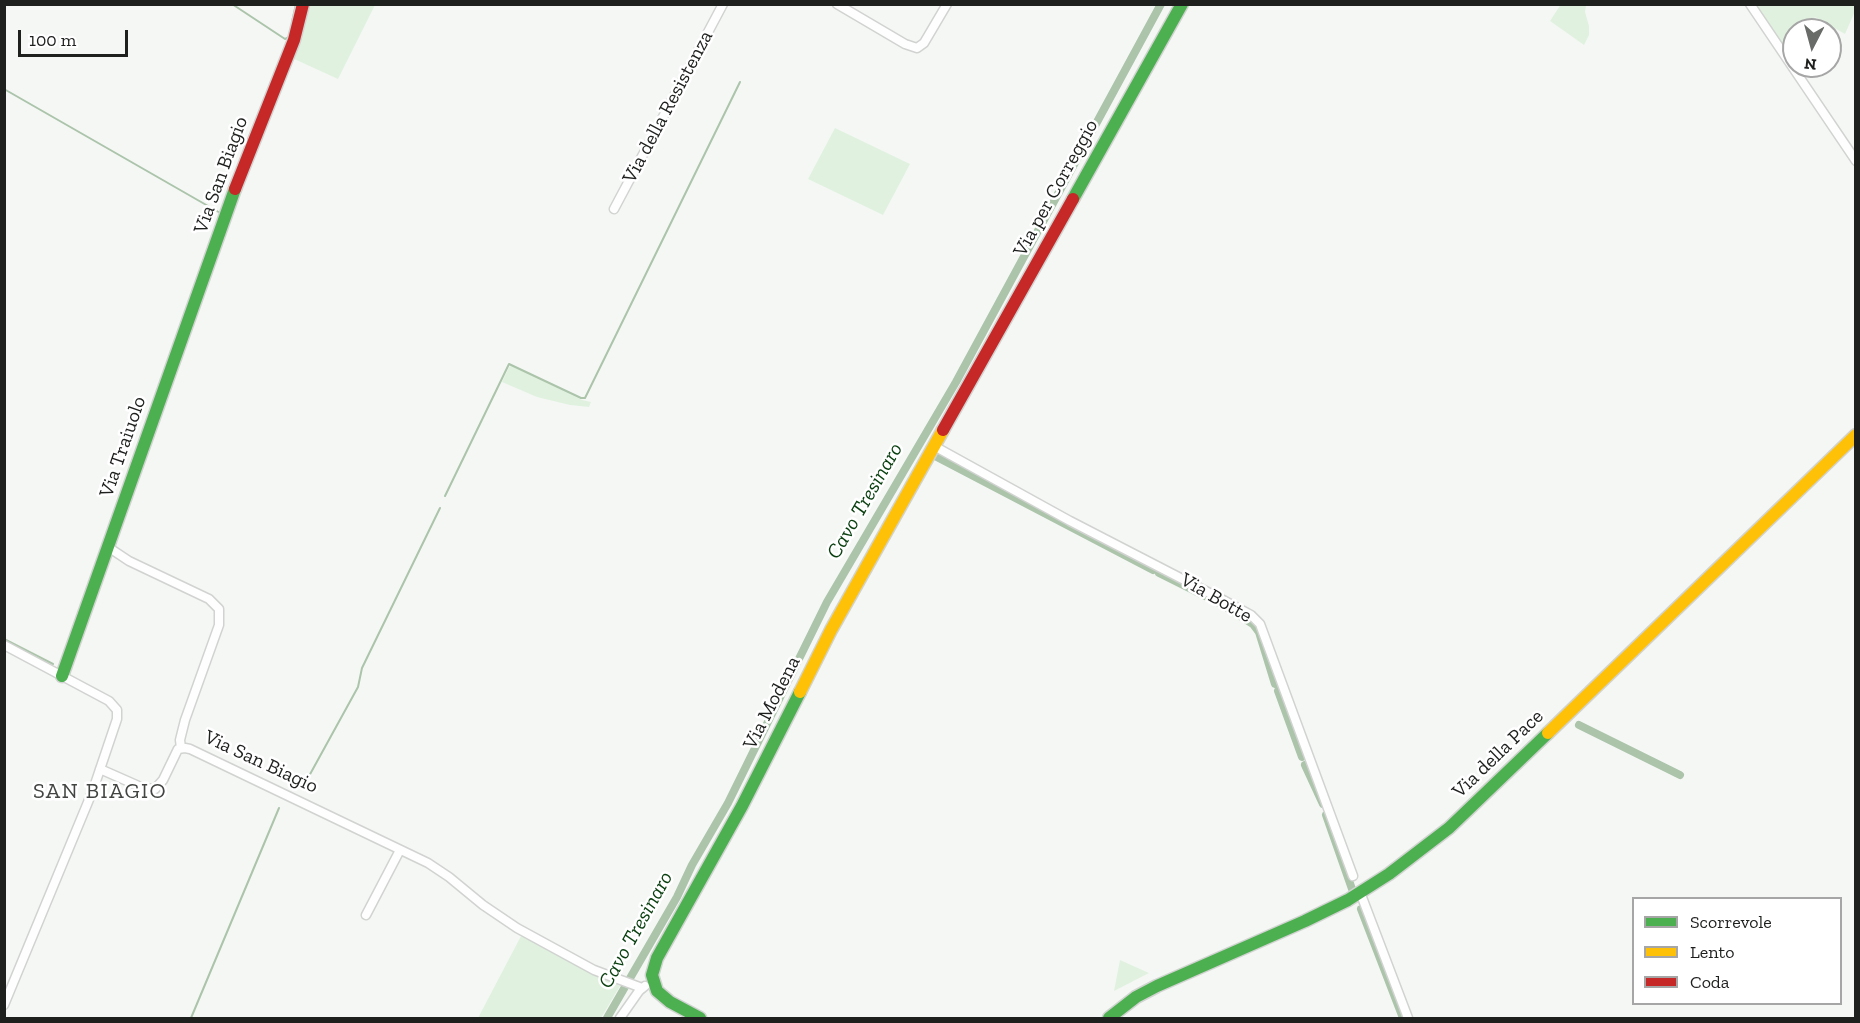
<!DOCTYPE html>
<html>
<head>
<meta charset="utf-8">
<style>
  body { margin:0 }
  #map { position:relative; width:1860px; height:1023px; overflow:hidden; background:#f5f7f5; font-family:"Zilla Slab",serif }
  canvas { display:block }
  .frame { position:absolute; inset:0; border:6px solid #1e201e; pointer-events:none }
  .legend { position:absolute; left:1632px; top:897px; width:210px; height:108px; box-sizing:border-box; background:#fff; border:2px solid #a5a6a5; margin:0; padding:8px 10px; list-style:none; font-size:18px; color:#1e201e }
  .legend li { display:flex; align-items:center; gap:12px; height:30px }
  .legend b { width:30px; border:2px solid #a5a6a5 }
  .north { position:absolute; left:1782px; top:18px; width:60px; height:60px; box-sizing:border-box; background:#fff; border:2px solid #a5a6a5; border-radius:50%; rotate:186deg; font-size:16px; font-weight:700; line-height:24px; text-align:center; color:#1e201e }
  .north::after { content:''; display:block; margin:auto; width:21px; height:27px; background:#696b69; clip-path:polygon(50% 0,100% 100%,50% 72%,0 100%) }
  .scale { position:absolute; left:18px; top:30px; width:110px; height:27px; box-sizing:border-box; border:3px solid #1e201e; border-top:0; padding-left:8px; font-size:18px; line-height:21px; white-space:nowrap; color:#1e201e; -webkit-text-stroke:4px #fff; paint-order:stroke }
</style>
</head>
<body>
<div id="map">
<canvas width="1860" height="1023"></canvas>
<div class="frame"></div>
<ul class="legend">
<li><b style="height:8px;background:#4caf50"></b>Scorrevole</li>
<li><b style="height:8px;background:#ffc107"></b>Lento</li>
<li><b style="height:8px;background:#c62828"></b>Coda</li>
</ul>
<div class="north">N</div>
<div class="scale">100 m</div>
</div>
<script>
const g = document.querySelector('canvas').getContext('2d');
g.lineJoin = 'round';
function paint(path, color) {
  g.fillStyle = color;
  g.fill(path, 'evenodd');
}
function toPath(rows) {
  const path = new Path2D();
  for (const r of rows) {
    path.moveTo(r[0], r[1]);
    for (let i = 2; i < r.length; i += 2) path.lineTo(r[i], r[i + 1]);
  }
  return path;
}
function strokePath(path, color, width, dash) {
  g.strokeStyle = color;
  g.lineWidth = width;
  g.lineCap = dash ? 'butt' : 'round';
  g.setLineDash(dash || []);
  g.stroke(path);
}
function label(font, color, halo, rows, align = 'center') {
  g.font = font + ' "Zilla Slab",serif';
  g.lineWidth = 5;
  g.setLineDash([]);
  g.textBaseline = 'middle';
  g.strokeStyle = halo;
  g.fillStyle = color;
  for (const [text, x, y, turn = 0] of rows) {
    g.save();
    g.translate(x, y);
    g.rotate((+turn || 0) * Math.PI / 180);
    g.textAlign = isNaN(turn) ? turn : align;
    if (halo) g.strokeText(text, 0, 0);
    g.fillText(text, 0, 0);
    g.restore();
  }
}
const green = toPath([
  [373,4,375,5,338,79,292,58,307,5],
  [1561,4,1586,5,1585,12,1589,26,1589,35,1584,45,1550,21],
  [1855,4,1856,9,1845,34,1815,17,1805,30,1794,30,1794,47,1788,55,1754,5],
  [835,128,910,164,883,215,808,179],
  [512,365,582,400,591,402,589,407,570,405,537,397,502,382,509,367],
  [521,936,620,986,601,1018,478,1018],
  [1120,960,1149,973,1114,991]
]);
const stream = toPath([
  [232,4,285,39,289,37],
  [292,22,296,4],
  [4,89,222,214],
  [445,496,509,364,581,398,585,398,740,82],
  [4,639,53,664],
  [303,787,358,687,362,668,440,508],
  [191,1018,279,808]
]);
const canal = toPath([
  [935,456,1153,570],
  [1159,573,1223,605,1253,624,1259,632,1275,684],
  [1278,691,1302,757],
  [1579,725,1680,775],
  [1305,765,1323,804],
  [1326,815,1352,889],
  [1361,909,1403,1018],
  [607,1018,677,897,692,865,728,803,827,602,956,382,1161,4]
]);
const street = toPath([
  [837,4,905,44,917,48,924,43,947,4],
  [1750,4,1856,161],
  [614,209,723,4],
  [934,446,1070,521,1223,600,1251,615,1260,624,1353,876],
  [108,547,129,561,209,599,219,609,219,625,185,720,180,740,181,748],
  [4,645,109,701,117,710,117,719,93,790,4,1005],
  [100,769,143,788,155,789,163,780,178,749,185,748,190,749,428,863,449,877,483,905,517,928,594,970,642,988],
  [1360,892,1408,1018],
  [366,915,400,850],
  [620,1018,639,991,645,986]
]);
const fast = toPath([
  [1073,199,1182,4],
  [62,676,235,189],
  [700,1018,670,1002,657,991,652,975,657,958,742,806,800,692],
  [1109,1018,1136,997,1157,986,1305,921,1348,900,1389,874,1449,828,1548,733]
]);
const slow = toPath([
  [800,692,831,630,943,430],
  [1548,733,1856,435]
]);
const jam = toPath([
  [235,189,294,40,303,4],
  [943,430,1073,199]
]);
const streetNames = [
  ["Via della Resistenza",668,107,-62],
  ["Via San Biagio",221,175,-70],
  ["Via per Correggio",1056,188,-61],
  ["Via Traiuolo",123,447,-71],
  ["Via Botte",1216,598,30],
  ["Via Modena",772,703,-63],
  ["Via della Pace",1498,754,-44],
  ["Via San Biagio",261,762,25]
];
const waterNames = [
  ["Cavo Tresinaro",865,501,-60],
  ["Cavo Tresinaro",636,930,-61]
];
const quarterNames = [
  ["SAN BIAGIO",100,792]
];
paint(green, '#e0f2df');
strokePath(stream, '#abc4aa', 2);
strokePath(canal, '#abc4aa', 8);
strokePath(street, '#d1d3d1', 11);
strokePath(fast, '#d1d3d1', 15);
strokePath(slow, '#d1d3d1', 15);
strokePath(jam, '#d1d3d1', 15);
strokePath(street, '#fefefe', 8);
strokePath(fast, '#4caf50', 12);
strokePath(slow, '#ffc107', 12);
strokePath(jam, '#c62828', 12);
label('20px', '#1e201e', '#fff', streetNames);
label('italic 21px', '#093f0f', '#fff', waterNames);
g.letterSpacing = '1.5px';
label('22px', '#424542', '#fff', quarterNames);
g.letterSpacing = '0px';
</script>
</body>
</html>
